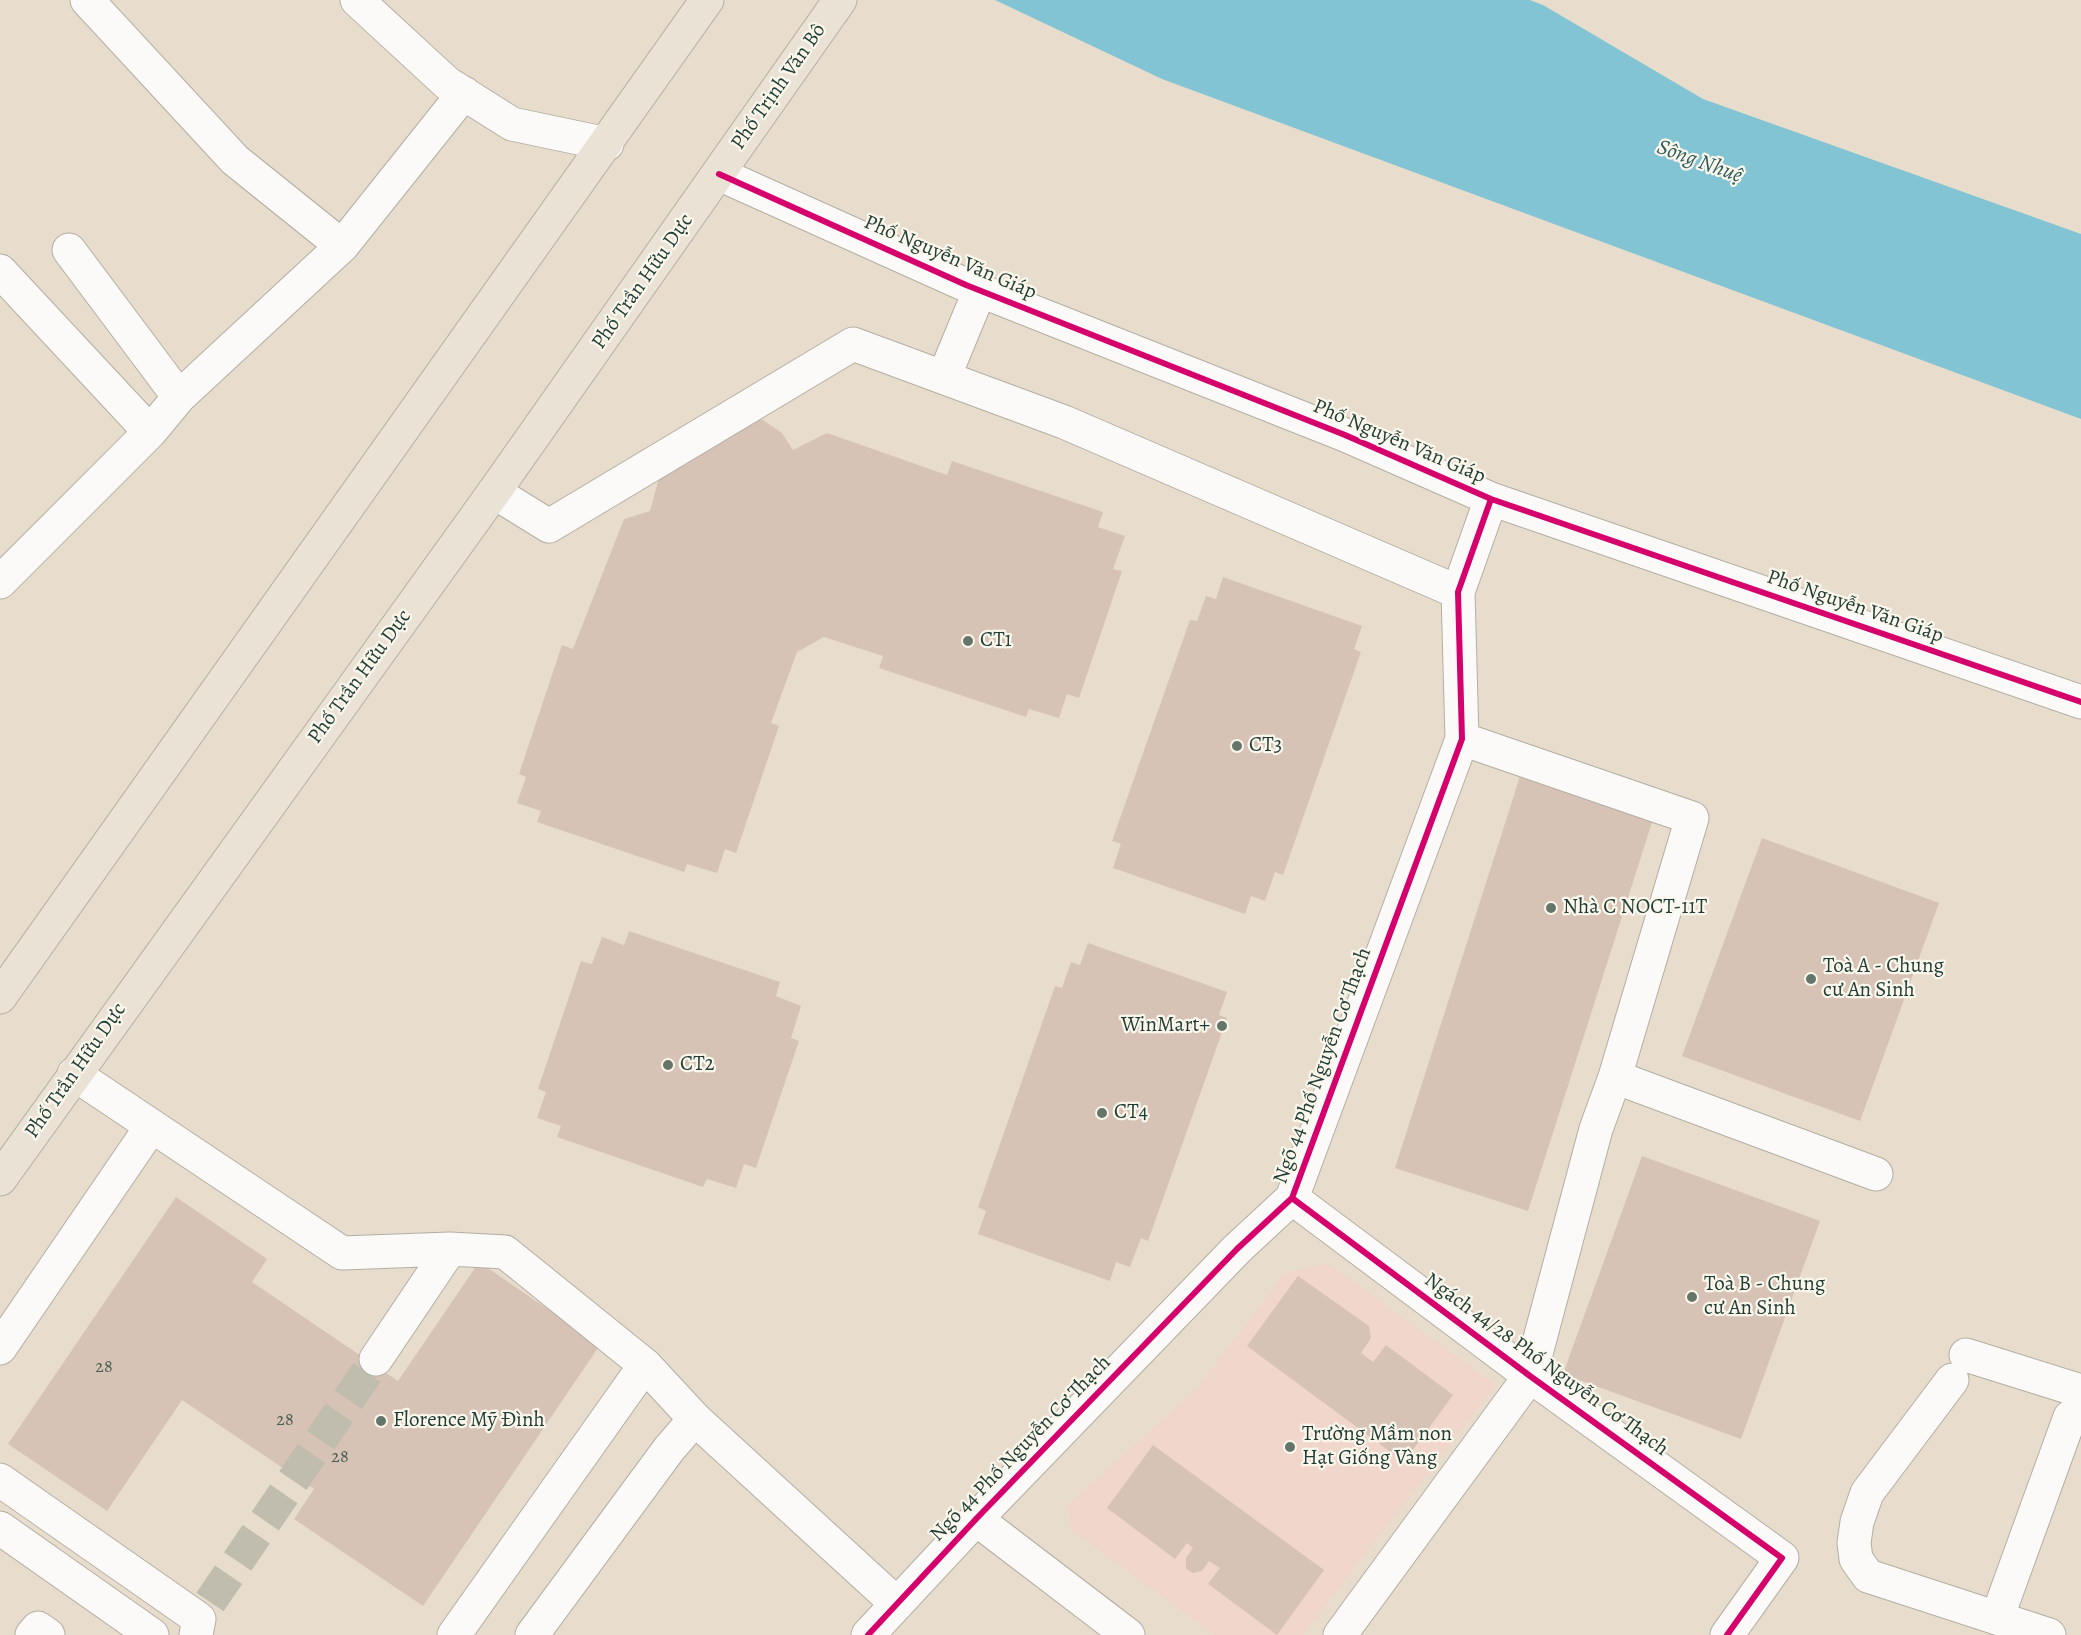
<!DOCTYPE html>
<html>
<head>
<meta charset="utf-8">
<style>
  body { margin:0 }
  canvas { display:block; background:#e8ddcd }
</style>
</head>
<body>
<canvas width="2081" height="1635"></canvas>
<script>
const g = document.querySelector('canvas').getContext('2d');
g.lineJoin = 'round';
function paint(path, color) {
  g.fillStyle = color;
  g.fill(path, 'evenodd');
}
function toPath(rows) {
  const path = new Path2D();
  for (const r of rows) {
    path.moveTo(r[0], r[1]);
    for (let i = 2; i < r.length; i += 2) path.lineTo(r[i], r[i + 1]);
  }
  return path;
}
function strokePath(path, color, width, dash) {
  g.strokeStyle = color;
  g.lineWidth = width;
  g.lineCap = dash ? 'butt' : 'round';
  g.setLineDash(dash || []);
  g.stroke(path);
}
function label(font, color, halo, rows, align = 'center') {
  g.font = font + ' Alegreya,serif';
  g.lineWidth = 4.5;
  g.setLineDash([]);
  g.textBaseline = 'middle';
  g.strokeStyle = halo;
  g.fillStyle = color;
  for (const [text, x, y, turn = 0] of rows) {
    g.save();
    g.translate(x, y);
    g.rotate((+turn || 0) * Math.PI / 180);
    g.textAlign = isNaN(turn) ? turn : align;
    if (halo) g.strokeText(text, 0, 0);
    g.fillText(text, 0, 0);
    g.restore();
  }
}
const built = toPath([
  [1328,1263,1496,1385,1303,1635,1214,1635,1072,1530,1067,1506,1197,1388,1285,1273]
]);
const water = toPath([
  [995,0,1530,0,1543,5,1703,99,2081,234,2081,419,1162,79]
]);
const building = toPath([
  [744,416,763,420,782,433,793,450,827,433,947,475,952,461,1103,512,1098,527,1125,536,1113,569,1122,571,1079,698,1067,694,1059,718,1029,709,1026,717,879,668,883,656,824,637,797,652,771,723,779,726,736,853,725,849,717,873,687,864,684,872,537,822,541,811,517,803,526,777,519,774,562,645,573,649,624,519,650,511,665,456],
  [1223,577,1362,626,1354,649,1361,652,1283,875,1275,872,1265,901,1251,896,1245,914,1113,868,1121,844,1112,841,1190,620,1197,621,1206,596,1216,599],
  [1522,770,1655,813,1528,1211,1395,1168],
  [1762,838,1939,903,1860,1121,1682,1056],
  [629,931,780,982,776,996,801,1006,791,1038,799,1041,756,1168,744,1164,736,1188,707,1179,703,1187,557,1137,561,1126,537,1118,546,1092,538,1089,581,961,592,964,602,937,624,945],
  [1088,943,1227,992,1219,1015,1227,1018,1148,1241,1141,1238,1130,1267,1116,1262,1110,1281,978,1234,986,1211,978,1207,1055,986,1062,988,1071,962,1080,965],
  [1642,1156,1820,1221,1741,1439,1563,1374],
  [176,1197,267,1259,252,1282,398,1381,479,1262,600,1345,423,1606,294,1519,314,1489,182,1400,107,1511,8,1444],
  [1298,1276,1369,1326,1371,1338,1361,1353,1373,1362,1386,1345,1453,1395,1404,1462,1247,1346],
  [1153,1445,1324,1570,1277,1635,1208,1584,1220,1568,1209,1561,1202,1571,1193,1573,1186,1569,1186,1558,1193,1548,1187,1543,1175,1559,1107,1508]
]);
const minorTunnel = toPath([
  [210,1602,376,1359]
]);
const minor = toPath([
  [87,0,235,160,342,246],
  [357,0,447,83,512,124,607,144],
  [719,174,966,285,1345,435,1491,499,2081,702],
  [69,250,179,397],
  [0,271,150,432],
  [944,377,980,290],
  [494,492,549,526,853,344,1064,422,1458,592],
  [0,582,150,432,179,397,342,246,464,93],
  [74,1074,342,1253,450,1249,505,1252,645,1365,695,1419],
  [1615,1077,1876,1174],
  [1292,1198,1530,1376,1782,1558,1727,1635],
  [0,1348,151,1127],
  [1966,1355,2081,1391],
  [376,1359,450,1249],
  [1952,1380,1867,1493,1857,1522,1854,1543,1856,1559,1868,1576,2049,1635],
  [0,1480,199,1619,196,1635],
  [976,1519,1128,1635],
  [0,1528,152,1635],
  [1997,1618,2070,1417],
  [32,1635,38,1628,48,1635],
  [454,1635,645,1365],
  [532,1635,669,1449,695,1419,897,1604],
  [868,1635,976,1519,1237,1249,1292,1198,1462,739,1458,592,1491,499],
  [1340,1635,1530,1376,1596,1129,1615,1077,1692,818,1462,739]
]);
const major = toPath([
  [0,997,707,0],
  [0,1179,494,492,840,0]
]);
const cycleway = toPath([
  [719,174,966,285,1345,435,1491,499,2081,702],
  [1292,1198,1530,1376,1782,1558,1727,1635],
  [868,1635,976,1519,1237,1249,1292,1198,1462,739,1458,592,1491,499]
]);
const markers = [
  [968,641,6,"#65756a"],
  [1237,746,6,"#65756a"],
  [1551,908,6,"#65756a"],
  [1811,979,6,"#65756a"],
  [1222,1026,6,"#65756a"],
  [668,1065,6,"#65756a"],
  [1102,1113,6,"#65756a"],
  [1692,1297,6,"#65756a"],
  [381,1421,6,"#65756a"],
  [1290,1447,6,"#65756a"]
];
const numberNames = [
  ["28",104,1368],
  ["28",285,1421],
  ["28",340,1458]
];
const streetNames = [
  ["Phố Trịnh Văn Bô",779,87,-55],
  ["Phố Nguyễn Văn Giáp",950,258,23],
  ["Phố Trần Hữu Dực",643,282,-55],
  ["Phố Nguyễn Văn Giáp",1399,442,23],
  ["Phố Nguyễn Văn Giáp",1855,607,19],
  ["Phố Trần Hữu Dực",360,677,-54],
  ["Ngõ 44 Phố Nguyễn Cơ Thạch",1323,1066,-70],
  ["Phố Trần Hữu Dực",76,1071,-55],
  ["Ngách 44/28 Phố Nguyễn Cơ Thạch",1546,1365,36],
  ["Ngõ 44 Phố Nguyễn Cơ Thạch",1021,1449,-46]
];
const poiNames = [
  ["CT1",980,641],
  ["CT3",1249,746],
  ["Nhà C NOCT-11T",1563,908],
  ["Toà A - Chung",1823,967],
  ["cư An Sinh",1823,991],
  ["WinMart+",1210,1026,"right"],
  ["CT2",680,1065],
  ["CT4",1114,1113],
  ["Toà B - Chung",1704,1285],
  ["cư An Sinh",1704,1309],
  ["Florence Mỹ Đình",393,1421],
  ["Trường Mầm non",1302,1435],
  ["Hạt Giống Vàng",1302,1459]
];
const waterNames = [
  ["Sông Nhuệ",1699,162,20]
];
paint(built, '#f0d6cb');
paint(water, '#82c4d3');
paint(building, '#d6c3b5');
strokePath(minorTunnel, '#c0bdae', 33, [33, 16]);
strokePath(minor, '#b2aea3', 35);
strokePath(major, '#b2aea3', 35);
strokePath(minor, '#fcfaf8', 33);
strokePath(major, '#ebe2d6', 33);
strokePath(cycleway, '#d6006c', 6);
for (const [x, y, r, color] of markers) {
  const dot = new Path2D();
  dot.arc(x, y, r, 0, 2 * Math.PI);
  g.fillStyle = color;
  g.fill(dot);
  strokePath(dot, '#fbf7ec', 2);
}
label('18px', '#4d5e54', null, numberNames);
label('21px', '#1f3d34', '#fbf7ec', streetNames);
label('21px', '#1f3d34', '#fbf7ec', poiNames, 'left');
label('italic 22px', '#2d5c5c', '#fbf7ec', waterNames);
</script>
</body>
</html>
